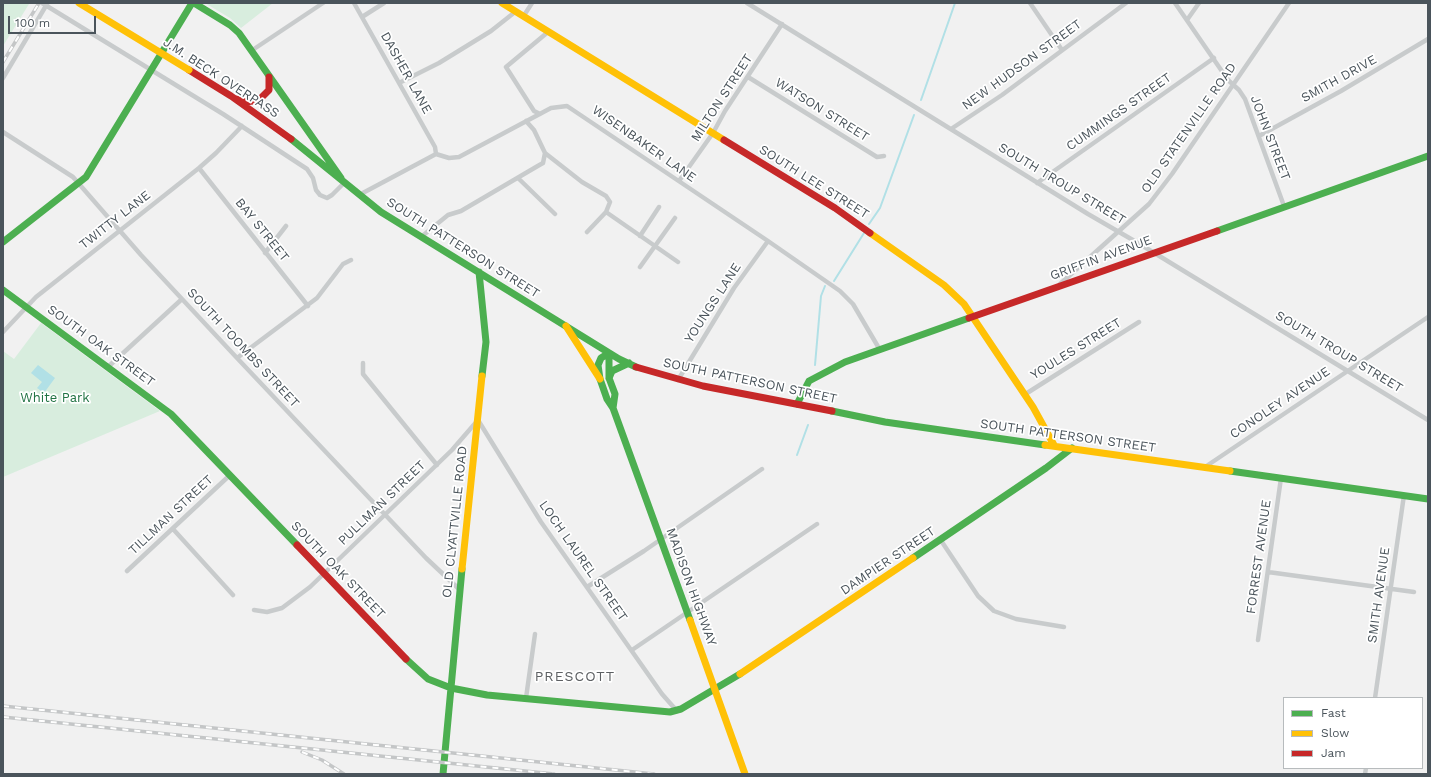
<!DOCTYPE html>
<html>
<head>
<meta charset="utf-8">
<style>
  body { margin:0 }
  #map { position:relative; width:1431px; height:777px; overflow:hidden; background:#f1f1f1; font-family:"Work Sans",sans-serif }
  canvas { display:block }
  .frame { position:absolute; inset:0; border:4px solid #4a545b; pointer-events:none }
  .legend { position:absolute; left:1283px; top:697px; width:140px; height:72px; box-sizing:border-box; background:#fff; border:1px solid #b7bbbd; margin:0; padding:5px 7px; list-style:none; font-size:12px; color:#4a545b }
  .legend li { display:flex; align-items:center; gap:8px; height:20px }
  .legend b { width:20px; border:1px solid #b7bbbd }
  .scale { position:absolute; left:8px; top:16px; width:88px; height:18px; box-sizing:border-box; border:2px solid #4a545b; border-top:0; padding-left:5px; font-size:12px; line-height:14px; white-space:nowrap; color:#4a545b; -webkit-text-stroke:3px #fff; paint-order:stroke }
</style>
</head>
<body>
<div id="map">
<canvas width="1431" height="777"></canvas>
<div class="frame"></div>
<ul class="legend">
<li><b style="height:5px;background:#4caf50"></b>Fast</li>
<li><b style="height:5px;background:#ffc107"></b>Slow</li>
<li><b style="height:5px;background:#c62828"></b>Jam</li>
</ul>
<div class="scale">100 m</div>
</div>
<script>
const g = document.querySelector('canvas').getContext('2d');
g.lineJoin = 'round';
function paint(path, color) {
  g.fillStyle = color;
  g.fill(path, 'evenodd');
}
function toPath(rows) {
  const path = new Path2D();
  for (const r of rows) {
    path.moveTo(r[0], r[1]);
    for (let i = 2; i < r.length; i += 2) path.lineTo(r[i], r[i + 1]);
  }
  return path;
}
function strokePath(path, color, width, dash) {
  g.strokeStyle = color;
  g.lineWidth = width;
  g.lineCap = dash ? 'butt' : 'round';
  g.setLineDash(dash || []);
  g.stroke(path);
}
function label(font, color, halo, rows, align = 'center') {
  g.font = font + ' "Work Sans",sans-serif';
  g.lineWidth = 3.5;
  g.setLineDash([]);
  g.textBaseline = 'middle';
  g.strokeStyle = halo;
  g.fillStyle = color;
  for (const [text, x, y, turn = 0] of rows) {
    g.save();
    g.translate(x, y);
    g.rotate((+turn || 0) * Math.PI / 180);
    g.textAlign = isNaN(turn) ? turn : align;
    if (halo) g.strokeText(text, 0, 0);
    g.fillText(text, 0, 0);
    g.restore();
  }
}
const green = toPath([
  [3,3,29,4,3,46],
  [205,3,273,3,241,28,230,18],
  [41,323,160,411,3,477,3,351,14,359]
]);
const water = toPath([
  [38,365,55,378,44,393,37,388,42,382,31,373]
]);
const stream = toPath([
  [921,100,955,3],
  [869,224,880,208,914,115],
  [834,281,864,233],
  [815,365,821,296,825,286],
  [797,455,808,425]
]);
const street = toPath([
  [42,3,223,114,307,169,313,178,316,190,320,195,327,198,332,195,344,183],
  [354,3,435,147,436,154],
  [747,3,1088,214,1138,243,1428,420],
  [1030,3,1062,50],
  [1175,3,1228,80,1239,90,1245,99,1284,206],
  [362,17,384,3],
  [523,17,532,3],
  [1187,20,1199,3],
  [251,51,323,3],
  [748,77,877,157,884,156],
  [3,78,47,4],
  [399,83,439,63,491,31,515,12],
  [540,114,534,111,506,67,548,32],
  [526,121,534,130,545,153,582,182,606,196,610,202,606,212,587,232],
  [951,129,1002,95,1126,3],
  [3,132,73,177,141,255,237,358,426,558,460,590],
  [1259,136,1341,91,1428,39],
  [199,168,308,306],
  [518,178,555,214],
  [679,181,713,133,725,111,782,24],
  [1037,183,1214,58],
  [359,195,436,154,449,158,459,157,551,108,567,106,768,241,840,291,853,304,880,350],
  [606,212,678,262],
  [640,236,659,207],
  [421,237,448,215,461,211,536,167,543,163,545,153],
  [265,253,286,226],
  [640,267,675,218],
  [1060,284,1149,204,1172,174,1289,3],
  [3,332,36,297,199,168,216,153,242,126],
  [237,358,317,298,343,264,351,260],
  [363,363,363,374,437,465],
  [109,366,182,299],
  [678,380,734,288,768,241],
  [1024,395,1139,322],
  [1205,467,1428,317],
  [173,529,233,595],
  [940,539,978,596,994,611,1016,619,1064,627],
  [127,571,230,475],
  [1268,572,1414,592],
  [587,587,644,551,762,469],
  [254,610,267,612,282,608,310,587,452,450,478,420,541,522,662,694,677,711],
  [1258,640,1281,478],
  [632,650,817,524],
  [526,698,535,634],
  [1375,698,1404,495],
  [1365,774,1366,768]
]);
const fast = toPath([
  [194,3,230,25,239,33,341,178],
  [291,139,381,212,619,359,636,367],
  [1217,231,1428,156],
  [3,242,86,177,192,3],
  [479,272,486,342,482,376],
  [3,290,171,414,297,545],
  [609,353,601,358,598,365,600,379,607,399,613,408,690,620],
  [609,353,609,378,615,394,613,408],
  [609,378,612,371,629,363],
  [797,404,809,381,845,362,969,318],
  [832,411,885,422,1045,445],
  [1230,471,1428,499],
  [913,558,1046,468,1072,448],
  [406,659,428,679,451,688,487,695,670,712,681,709,740,674],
  [443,774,462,569]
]);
const slow = toPath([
  [502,3,724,140],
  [870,233,944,285,964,304,1033,407,1054,445],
  [566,326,600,379],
  [1045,445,1230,471],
  [462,569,482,376],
  [690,620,745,774],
  [740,674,913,558]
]);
const jam = toPath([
  [189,70,231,96,291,139],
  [237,99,246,102,259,100,269,90,269,77],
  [724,140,835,208,870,233],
  [969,318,1217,231],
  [636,367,703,386,832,411],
  [297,545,406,659]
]);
const rail = toPath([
  [3,62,39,3],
  [3,706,654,774],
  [3,717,554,774],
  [302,752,322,760,344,774]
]);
const slowBridge = toPath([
  [79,3,189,70]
]);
const streetNames = [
  ["NEW HUDSON STREET",1022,65,-36],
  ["DASHER LANE",406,73,61],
  ["J.M. BECK OVERPASS",221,78,33],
  ["SMITH DRIVE",1339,79,-29],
  ["MILTON STREET",722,98,-57],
  ["WATSON STREET",822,110,32],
  ["CUMMINGS STREET",1119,112,-35],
  ["OLD STATENVILLE ROAD",1189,128,-55],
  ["JOHN STREET",1270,138,69],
  ["WISENBAKER LANE",644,144,35],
  ["SOUTH LEE STREET",814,182,32],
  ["SOUTH TROUP STREET",1062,184,31],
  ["TWITTY LANE",115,220,-38],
  ["BAY STREET",262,230,51],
  ["SOUTH PATTERSON STREET",463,248,32],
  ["GRIFFIN AVENUE",1101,258,-20],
  ["YOUNGS LANE",713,303,-57],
  ["SOUTH OAK STREET",101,346,36],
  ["SOUTH TOOMBS STREET",243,348,47],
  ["YOULES STREET",1076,349,-32],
  ["SOUTH TROUP STREET",1339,352,31],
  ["SOUTH PATTERSON STREET",750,381,12],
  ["CONOLEY AVENUE",1280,403,-34],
  ["SOUTH PATTERSON STREET",1068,436,8],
  ["PULLMAN STREET",382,503,-44],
  ["TILLMAN STREET",171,515,-43],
  ["OLD CLYATTVILLE ROAD",455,522,-84],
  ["FORREST AVENUE",1259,557,-82],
  ["LOCH LAUREL STREET",583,561,55],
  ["DAMPIER STREET",888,561,-34],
  ["SOUTH OAK STREET",338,570,46],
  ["MADISON HIGHWAY",691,587,70],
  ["SMITH AVENUE",1379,595,-82]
];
const parkNames = [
  ["White Park",55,398]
];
const neighbourhoodNames = [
  ["PRESCOTT",575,677]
];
paint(green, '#d8edde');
paint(water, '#b1e0e6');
strokePath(stream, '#b1e0e6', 2);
strokePath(street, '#c8cbcc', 4.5);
strokePath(fast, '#4caf50', 7);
strokePath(slow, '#ffc107', 7);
strokePath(jam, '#c62828', 7);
strokePath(rail, '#c4c6c7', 3.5);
strokePath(rail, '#fff', 2, [6]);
strokePath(slowBridge, '#ffc107', 7);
label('13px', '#4a545b', '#fff', streetNames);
label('13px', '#227445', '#fff', parkNames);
g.letterSpacing = '1px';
label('14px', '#5d6063', '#fff', neighbourhoodNames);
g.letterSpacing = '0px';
</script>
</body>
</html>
